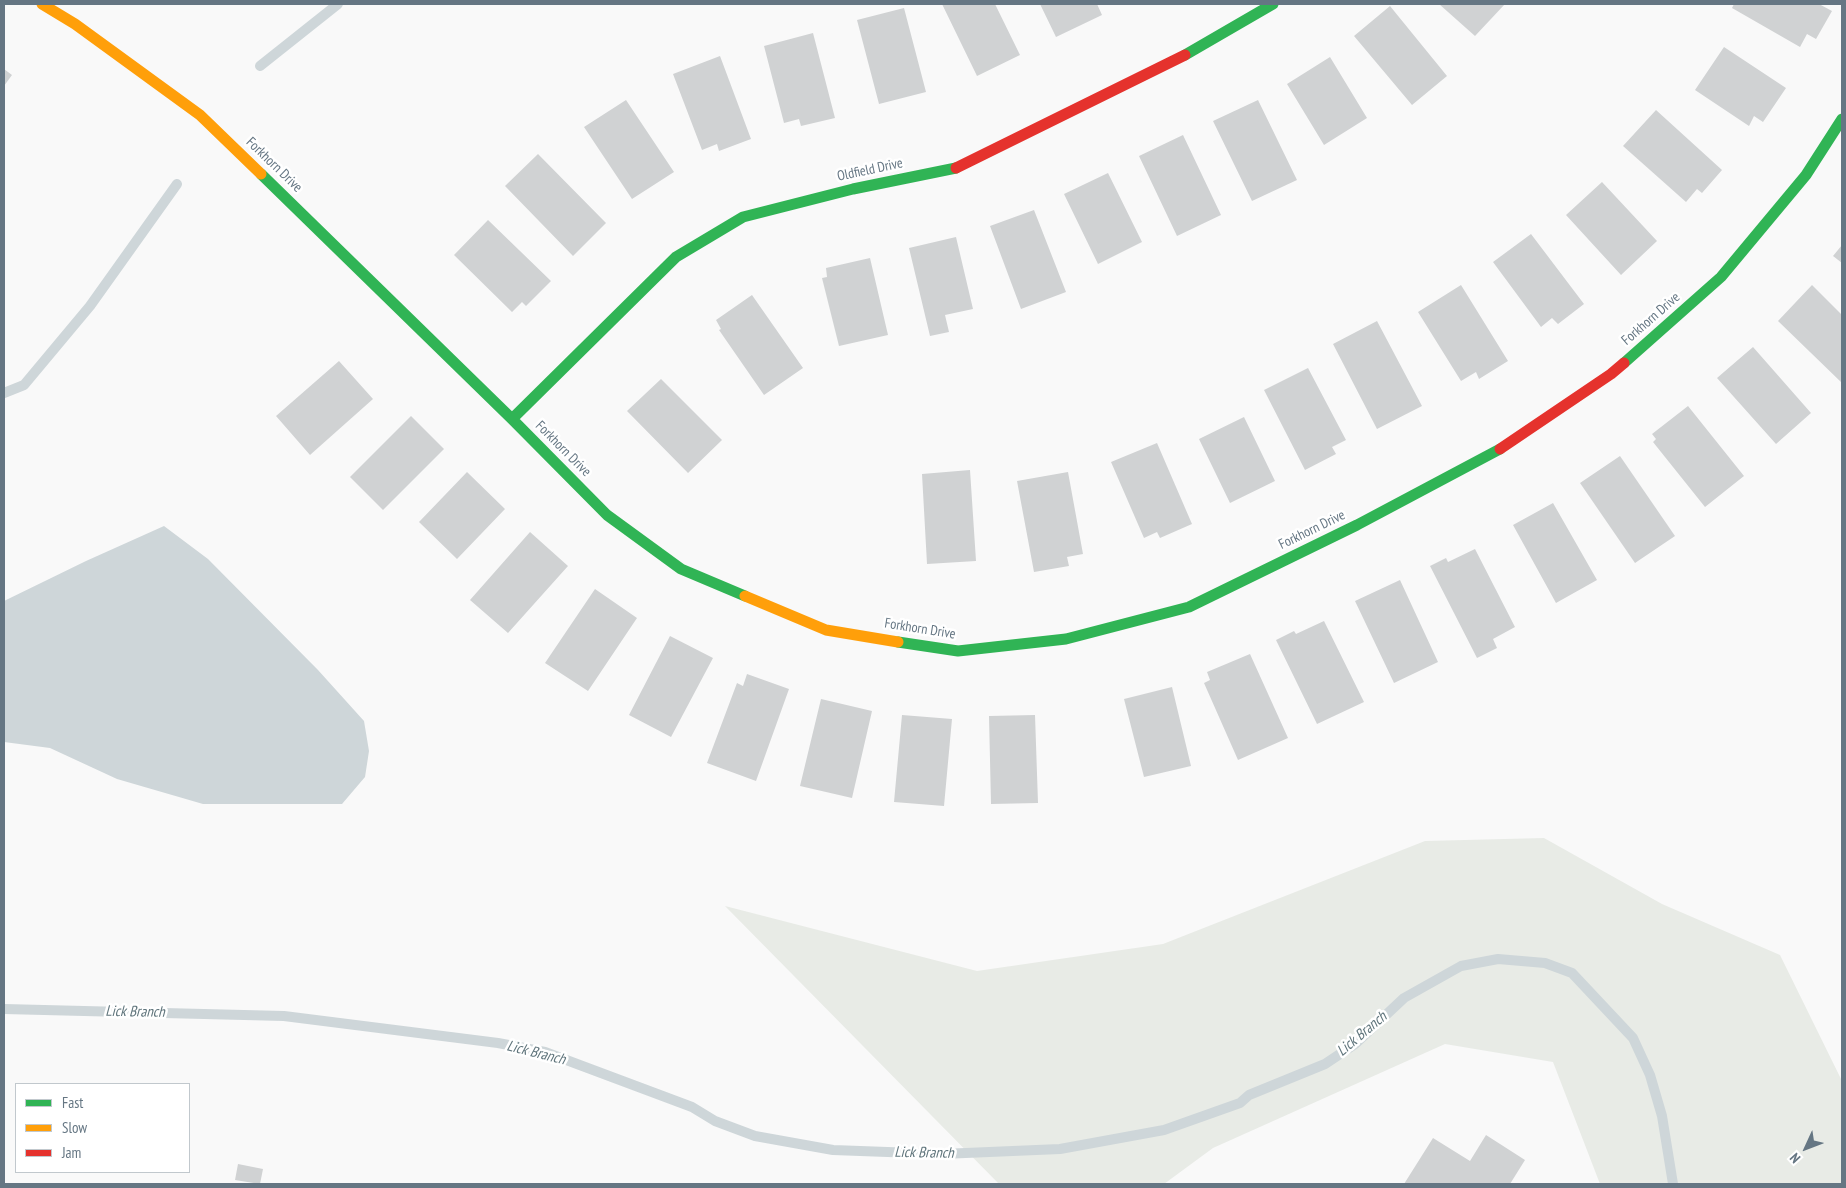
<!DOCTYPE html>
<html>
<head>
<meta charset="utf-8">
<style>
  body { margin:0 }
  #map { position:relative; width:1846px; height:1188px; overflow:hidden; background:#f9f9f9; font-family:"PT Sans Narrow",sans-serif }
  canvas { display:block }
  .frame { position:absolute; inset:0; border:5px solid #657683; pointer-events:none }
  .legend { position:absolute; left:15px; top:1083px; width:175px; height:90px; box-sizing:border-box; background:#fff; border:1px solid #c1c8cd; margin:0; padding:6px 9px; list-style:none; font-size:15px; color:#657683 }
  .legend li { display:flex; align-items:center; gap:10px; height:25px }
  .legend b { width:25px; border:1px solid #c1c8cd }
  .north { position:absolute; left:1781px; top:1123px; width:50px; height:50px; -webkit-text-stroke:4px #fff; paint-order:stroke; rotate:227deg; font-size:14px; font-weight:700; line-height:20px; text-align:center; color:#657683 }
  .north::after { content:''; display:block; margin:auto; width:18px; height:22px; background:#657683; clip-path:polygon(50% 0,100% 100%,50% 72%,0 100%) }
</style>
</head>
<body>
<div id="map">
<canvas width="1846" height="1188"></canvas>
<div class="frame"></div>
<ul class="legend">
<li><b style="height:6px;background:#30b455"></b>Fast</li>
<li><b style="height:6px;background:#ff9f0a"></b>Slow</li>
<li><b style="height:6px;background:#e5322d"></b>Jam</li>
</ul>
<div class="north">N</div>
</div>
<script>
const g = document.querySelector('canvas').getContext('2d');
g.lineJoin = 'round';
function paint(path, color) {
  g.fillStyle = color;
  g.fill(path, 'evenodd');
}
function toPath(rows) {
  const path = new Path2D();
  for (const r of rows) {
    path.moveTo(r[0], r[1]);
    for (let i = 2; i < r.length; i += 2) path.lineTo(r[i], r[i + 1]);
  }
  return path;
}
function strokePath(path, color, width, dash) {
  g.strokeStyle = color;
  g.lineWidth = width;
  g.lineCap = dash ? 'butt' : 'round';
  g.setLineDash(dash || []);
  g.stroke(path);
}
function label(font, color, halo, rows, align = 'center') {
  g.font = font + ' "PT Sans Narrow",sans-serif';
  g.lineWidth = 5;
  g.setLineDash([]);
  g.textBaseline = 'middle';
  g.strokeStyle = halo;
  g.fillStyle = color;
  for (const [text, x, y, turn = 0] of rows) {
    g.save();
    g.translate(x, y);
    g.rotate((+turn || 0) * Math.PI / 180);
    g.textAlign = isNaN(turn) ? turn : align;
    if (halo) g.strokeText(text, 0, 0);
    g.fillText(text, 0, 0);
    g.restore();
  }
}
const green = toPath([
  [1544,838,1662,904,1780,955,1842,1081,1842,1184,1600,1184,1553,1062,1445,1044,1213,1148,1164,1184,999,1184,725,906,977,971,1163,944,1425,841]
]);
const water = toPath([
  [164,526,208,559,318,670,364,721,369,751,365,777,342,804,203,804,117,779,50,748,4,742,4,601,86,561]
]);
const stream = toPath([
  [260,66,338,4],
  [4,393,24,385,90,306,177,184],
  [4,1009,284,1016,498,1043,545,1052,692,1107,715,1121,755,1136,833,1150,942,1154,1060,1149,1164,1130,1240,1103,1249,1095,1325,1064,1355,1044,1404,998,1461,966,1498,959,1545,963,1572,973,1633,1038,1650,1075,1662,1116,1673,1184]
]);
const building = toPath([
  [942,4,995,4,1020,55,977,76],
  [1040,4,1097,4,1102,15,1056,37],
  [1439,4,1505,4,1475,36],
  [1734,4,1819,4,1832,11,1816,39,1807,34,1800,47,1732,8],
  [1390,6,1447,76,1412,105,1354,36],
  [904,8,926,92,879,104,857,20],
  [813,33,835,118,801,126,799,119,784,123,764,46],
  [1724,47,1786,88,1763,122,1754,116,1749,126,1695,90],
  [720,56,751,139,719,151,717,144,702,150,673,74],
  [1330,57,1367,118,1324,145,1287,84],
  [4,69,12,75,4,86],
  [626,100,674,172,632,199,584,127],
  [1258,100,1297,180,1252,201,1213,121],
  [1656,110,1722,170,1702,193,1697,189,1686,202,1623,146],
  [1183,135,1221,215,1177,236,1139,156],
  [538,154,606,223,573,256,505,186],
  [1108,173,1142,242,1098,264,1064,194],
  [1602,182,1657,241,1621,275,1566,215],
  [1034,210,1066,292,1021,309,990,226],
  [488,220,551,281,526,306,522,302,512,312,454,255],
  [1531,234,1584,304,1558,324,1552,318,1541,327,1493,262],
  [956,237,973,309,945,315,949,332,930,336,909,248],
  [1842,245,1842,263,1833,256],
  [870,258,888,335,839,346,822,278,827,277,826,268],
  [1461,285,1508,361,1479,379,1476,372,1461,381,1418,312],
  [1812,285,1842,315,1842,383,1778,321],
  [752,295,803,368,764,395,719,330,721,329,716,320],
  [1377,321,1422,406,1377,429,1333,344],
  [1753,347,1811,413,1776,444,1717,378],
  [339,361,373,399,310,455,276,416],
  [1308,368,1346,440,1332,447,1336,454,1305,470,1264,390],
  [661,379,722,440,688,473,627,411],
  [1688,406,1744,476,1705,507,1653,442,1656,439,1652,434],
  [411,416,444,449,383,510,350,477],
  [1244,417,1275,481,1230,503,1199,439],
  [1157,443,1192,524,1160,538,1157,532,1144,538,1111,462],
  [1620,456,1675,536,1635,563,1580,483],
  [970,470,976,561,927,564,922,474],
  [467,472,505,509,457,559,419,522],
  [1068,472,1083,554,1067,557,1069,566,1034,572,1017,481],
  [1553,503,1597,580,1556,603,1513,525],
  [530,532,568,566,508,633,470,600],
  [1475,549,1515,627,1493,639,1497,648,1477,658,1430,566,1446,558,1448,562],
  [1400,580,1438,662,1394,683,1355,601],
  [595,589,637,618,588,691,545,663],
  [1324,621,1364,702,1317,724,1276,640,1294,631,1296,634],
  [670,636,713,658,671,737,629,715],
  [1250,654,1288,738,1238,760,1204,683,1210,680,1207,672],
  [747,674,789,689,756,781,707,763,737,683,743,686],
  [1172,687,1191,766,1144,777,1124,699],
  [821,699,872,711,852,798,800,786],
  [902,715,952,719,944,806,894,802],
  [1035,715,1038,803,991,804,989,716],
  [1486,1135,1525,1160,1510,1184,1404,1184,1433,1138,1470,1161],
  [238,1164,263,1169,260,1184,235,1180]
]);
const fast = toPath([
  [1185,55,1273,4],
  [261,174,512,419,607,515,681,569,745,596],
  [1624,363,1721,277,1806,175,1842,119],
  [512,419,676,257,743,217,853,189,956,168],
  [898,642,958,651,1066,639,1189,607,1357,525,1500,449]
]);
const slow = toPath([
  [42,4,75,24,200,115,261,174],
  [745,596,826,630,898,642]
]);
const jam = toPath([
  [956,168,1185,55],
  [1500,449,1611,374,1624,363]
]);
const streetNames = [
  ["Forkhorn Drive",274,165,44],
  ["Oldfield Drive",870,170,-12],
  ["Forkhorn Drive",1651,319,-41],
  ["Forkhorn Drive",563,449,45],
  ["Forkhorn Drive",1312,530,-26],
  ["Forkhorn Drive",920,629,9]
];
const waterNames = [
  ["Lick Branch",135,1012,1],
  ["Lick Branch",1362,1034,-40],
  ["Lick Branch",536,1053,14],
  ["Lick Branch",924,1153,1]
];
paint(green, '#e8ebe6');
paint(water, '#ced6d9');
strokePath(stream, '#ced6d9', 10);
paint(building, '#d0d2d3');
strokePath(fast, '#30b455', 11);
strokePath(slow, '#ff9f0a', 11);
strokePath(jam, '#e5322d', 11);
label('14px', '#657683', '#fff', streetNames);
label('italic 15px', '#60757c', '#fff', waterNames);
</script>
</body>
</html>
